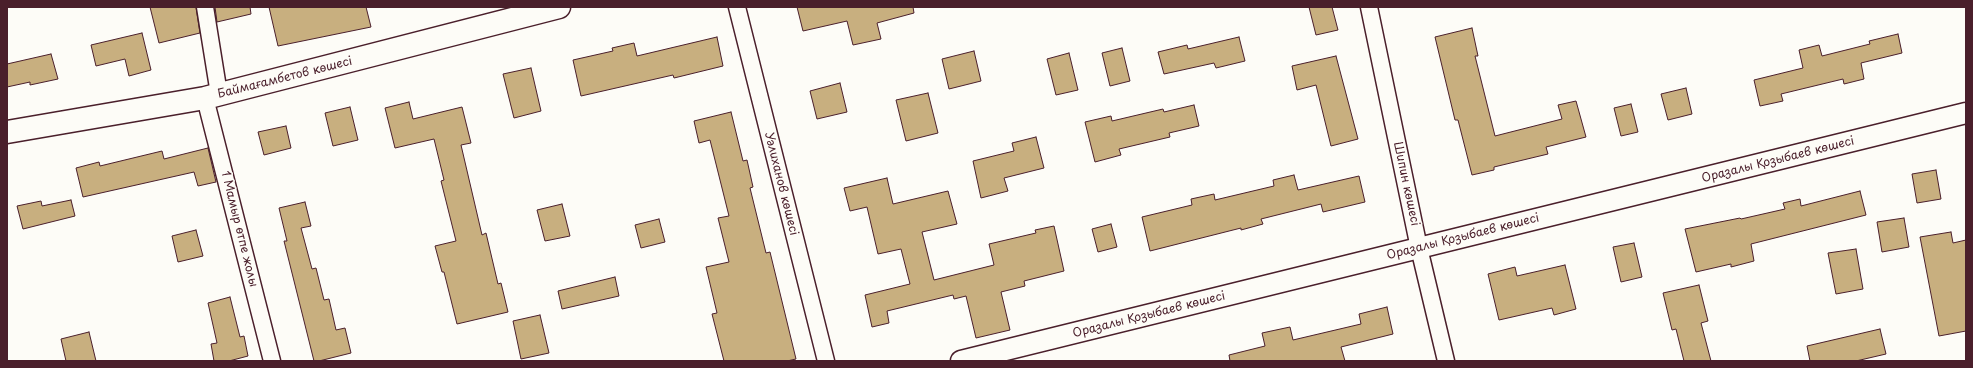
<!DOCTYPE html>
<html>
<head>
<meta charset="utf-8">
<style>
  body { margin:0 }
  #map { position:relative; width:1973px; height:368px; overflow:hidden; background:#fdfcf7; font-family:"Playpen Sans",sans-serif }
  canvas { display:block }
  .frame { position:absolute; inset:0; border:8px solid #4a1f2b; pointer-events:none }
</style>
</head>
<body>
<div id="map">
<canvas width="1973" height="368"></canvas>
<div class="frame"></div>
</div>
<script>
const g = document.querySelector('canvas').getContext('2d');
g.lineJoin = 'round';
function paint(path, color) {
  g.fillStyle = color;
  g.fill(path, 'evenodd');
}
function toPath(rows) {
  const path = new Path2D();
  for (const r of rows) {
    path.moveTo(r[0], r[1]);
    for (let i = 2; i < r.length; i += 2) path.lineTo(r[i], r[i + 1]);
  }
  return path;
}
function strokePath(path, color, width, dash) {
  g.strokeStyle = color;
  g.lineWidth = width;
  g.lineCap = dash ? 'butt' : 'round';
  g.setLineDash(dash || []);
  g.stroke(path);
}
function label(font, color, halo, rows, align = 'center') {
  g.font = font + ' "Playpen Sans",sans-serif';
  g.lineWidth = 3;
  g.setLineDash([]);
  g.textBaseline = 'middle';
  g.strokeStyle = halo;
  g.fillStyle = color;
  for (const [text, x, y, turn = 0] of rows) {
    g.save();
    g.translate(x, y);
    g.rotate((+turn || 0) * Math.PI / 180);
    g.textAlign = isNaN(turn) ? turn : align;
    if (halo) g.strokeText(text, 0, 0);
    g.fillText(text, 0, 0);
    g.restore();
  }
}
const building = toPath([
  [150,7,196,7,200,33,159,43,150,7],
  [215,7,250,7,251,14,217,22,215,7],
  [269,7,366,7,371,27,278,46,269,7],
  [797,7,913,7,914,13,877,23,881,39,853,45,847,21,803,31,797,7],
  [1309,7,1332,7,1338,30,1316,35,1309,7],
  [1472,28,1478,56,1475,56,1495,136,1562,119,1558,105,1576,101,1586,137,1546,147,1548,154,1494,167,1494,170,1472,175,1458,120,1455,120,1435,37,1472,28],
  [142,33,151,70,129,76,125,59,96,66,91,45,142,33],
  [1898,34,1902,53,1861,63,1864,79,1844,84,1843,79,1781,94,1783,101,1760,106,1754,80,1803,68,1799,50,1819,45,1822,56,1870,44,1869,41,1898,34],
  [717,37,723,66,674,78,673,75,581,96,573,60,613,51,612,48,634,43,637,56,717,37],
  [1239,37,1245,61,1216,68,1214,63,1164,74,1158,52,1187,45,1188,49,1239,37],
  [1122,48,1130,81,1110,86,1102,53,1122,48],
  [974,51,981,81,949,89,942,59,974,51],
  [1069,53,1078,90,1056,95,1047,59,1069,53],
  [51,54,58,79,30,85,30,82,7,87,7,64,51,54],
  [1336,56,1358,139,1331,146,1316,85,1297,90,1292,66,1336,56],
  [531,68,541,111,514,118,503,74,531,68],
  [840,83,847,112,817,119,810,91,840,83],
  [1686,88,1692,114,1668,120,1661,94,1686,88],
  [928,93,938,133,906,141,896,100,928,93],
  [409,102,413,119,462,107,471,143,461,145,482,235,486,233,498,284,501,283,508,312,457,324,444,272,442,272,435,246,456,241,441,181,444,180,434,139,395,148,385,108,409,102],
  [1631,104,1638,132,1621,136,1614,108,1631,104],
  [1194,105,1199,126,1169,133,1170,137,1119,149,1121,155,1095,162,1085,122,1111,116,1112,121,1163,109,1164,112,1194,105],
  [350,107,358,140,333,146,325,113,350,107],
  [731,112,743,161,747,160,753,187,750,188,766,253,770,252,796,359,787,361,724,361,712,314,717,313,706,267,729,262,718,218,729,216,710,140,699,143,694,121,731,112],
  [286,126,291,148,264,155,258,132,286,126],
  [1036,137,1044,168,1004,178,1008,191,981,198,973,161,1014,151,1012,143,1036,137],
  [208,148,216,182,198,186,194,172,83,197,76,168,99,162,100,166,162,151,164,159,208,148],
  [1936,170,1941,199,1917,203,1912,174,1936,170],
  [1294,175,1298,190,1359,176,1365,202,1323,212,1321,204,1261,219,1263,224,1241,230,1241,228,1150,251,1142,217,1192,205,1191,199,1214,194,1215,200,1274,186,1273,180,1294,175],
  [887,178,893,204,948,191,957,224,922,232,934,280,994,265,989,244,1036,233,1035,230,1054,226,1064,271,1024,281,1025,286,1001,292,1010,330,976,338,966,296,954,299,953,295,887,311,889,323,872,327,865,295,910,284,901,249,878,254,867,207,850,211,844,188,887,178],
  [1860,191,1866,215,1751,244,1754,261,1731,267,1731,264,1696,272,1685,229,1740,218,1741,219,1785,209,1783,203,1800,199,1801,206,1860,191],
  [71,200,75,216,23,229,17,206,41,201,42,206,71,200],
  [305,202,311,226,301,228,312,269,316,268,324,300,329,299,336,330,345,328,351,353,319,361,314,361,284,241,287,241,279,208,305,202],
  [562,204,570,236,545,241,537,210,562,204],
  [1904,218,1909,247,1882,252,1877,222,1904,218],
  [659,219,665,242,641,248,635,225,659,219],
  [1111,224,1117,247,1098,252,1092,229,1111,224],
  [196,230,203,256,178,262,172,236,196,230],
  [1951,232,1953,243,1966,240,1966,331,1939,336,1920,237,1951,232],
  [1634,243,1642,277,1621,282,1613,247,1634,243],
  [1856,249,1863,289,1836,294,1828,253,1856,249],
  [1565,265,1576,309,1554,315,1552,308,1499,320,1488,274,1515,267,1517,276,1565,265],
  [615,277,619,296,562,309,558,291,615,277],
  [1699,285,1708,321,1701,323,1711,361,1684,361,1676,329,1672,330,1663,293,1699,285],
  [230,297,240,337,244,336,248,356,229,361,214,361,211,344,217,343,208,303,230,297],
  [1387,307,1393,334,1341,347,1345,361,1230,361,1229,355,1265,346,1262,333,1290,327,1293,340,1361,324,1359,314,1387,307],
  [540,315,549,353,521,359,513,321,540,315],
  [1880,329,1886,354,1856,361,1810,361,1807,346,1880,329],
  [89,332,96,361,66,361,61,339,89,332]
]);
const minor = toPath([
  [205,7,219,94],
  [737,7,826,361],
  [1369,7,1419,248,1446,361],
  [205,98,272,361]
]);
const tertiary = toPath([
  [961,361,1966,113]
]);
const secondary = toPath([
  [7,132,205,98,559,7]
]);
const streetNames = [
  ["Баймағамбетов көшесі",285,78,-14],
  ["Оразалы Қозыбаев көшесі",1778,160,-14],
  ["Уәлиханов көшесі",781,184,76],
  ["Шипин көшесі",1406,184,78],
  ["1 Мамыр өтпе жолы",239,229,76],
  ["Оразалы Қозыбаев көшесі",1463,237,-14],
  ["Оразалы Қозыбаев көшесі",1149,315,-14]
];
paint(building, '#c8af7f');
strokePath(building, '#4a1f2b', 1);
strokePath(minor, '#4a1f2b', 19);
strokePath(tertiary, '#4a1f2b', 23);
strokePath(secondary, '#4a1f2b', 25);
strokePath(minor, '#fdfcf7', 16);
strokePath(tertiary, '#fdfcf7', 20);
strokePath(secondary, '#fdfcf7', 22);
label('12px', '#4a1f2b', '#fdfcf7', streetNames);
</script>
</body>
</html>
